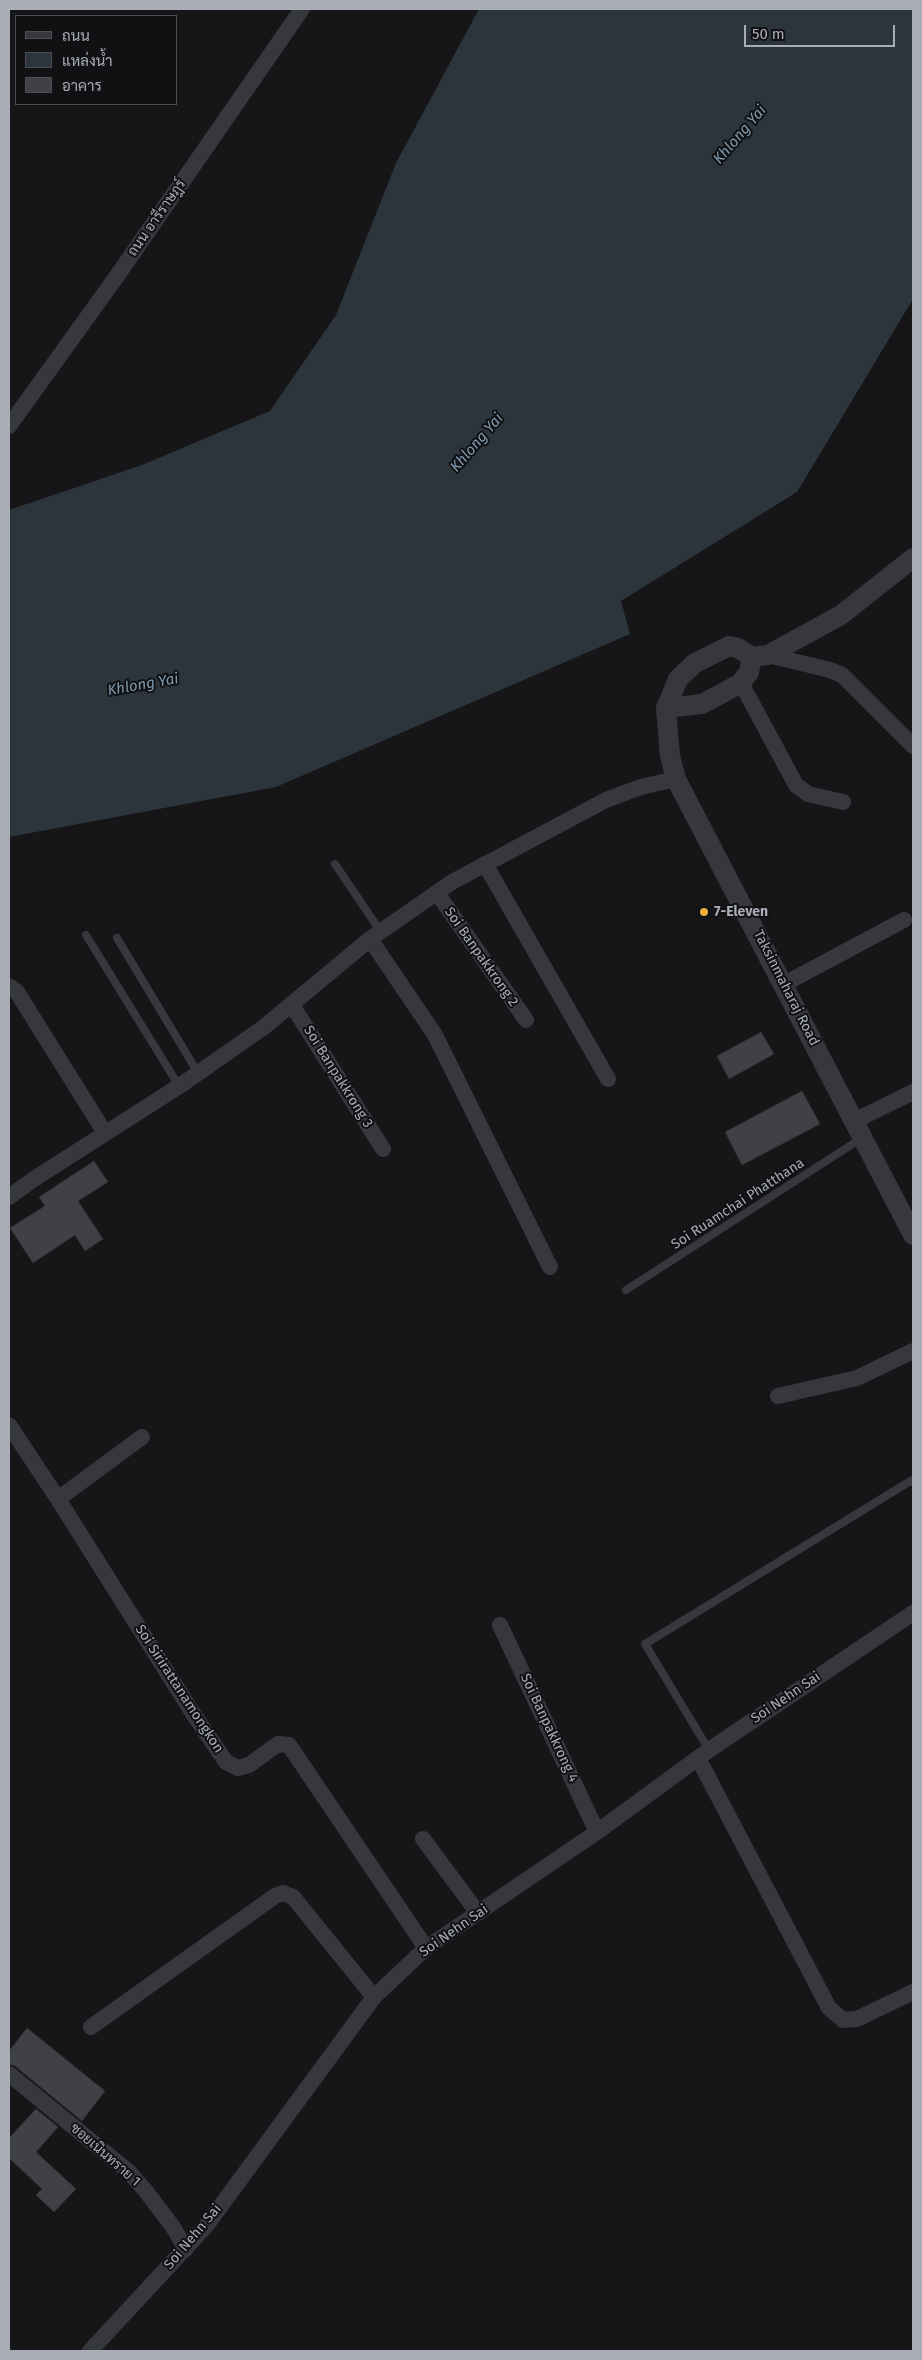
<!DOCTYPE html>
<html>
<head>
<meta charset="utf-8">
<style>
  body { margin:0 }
  #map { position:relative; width:922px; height:2360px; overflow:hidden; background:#161618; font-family:"Fira Sans",Sarabun,sans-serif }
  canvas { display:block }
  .frame { position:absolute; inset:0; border:10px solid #a8adb8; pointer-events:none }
  .legend { position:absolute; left:15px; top:15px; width:162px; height:90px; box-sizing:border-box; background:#111113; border:1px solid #4d4f55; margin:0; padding:6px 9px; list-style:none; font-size:15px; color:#a8adb8 }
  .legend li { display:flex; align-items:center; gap:10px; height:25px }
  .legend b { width:25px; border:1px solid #4d4f55 }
  .scale { position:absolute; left:744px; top:25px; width:151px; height:22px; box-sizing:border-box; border:2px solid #a8adb8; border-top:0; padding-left:6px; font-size:15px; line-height:18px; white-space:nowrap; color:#a8adb8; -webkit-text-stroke:4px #111113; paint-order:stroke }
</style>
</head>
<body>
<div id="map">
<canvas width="922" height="2360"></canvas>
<div class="frame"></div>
<ul class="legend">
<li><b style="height:6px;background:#37383d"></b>ถนน</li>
<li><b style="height:14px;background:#2c353c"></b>แหล่งน้ำ</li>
<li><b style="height:14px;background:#404145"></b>อาคาร</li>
</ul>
<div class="scale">50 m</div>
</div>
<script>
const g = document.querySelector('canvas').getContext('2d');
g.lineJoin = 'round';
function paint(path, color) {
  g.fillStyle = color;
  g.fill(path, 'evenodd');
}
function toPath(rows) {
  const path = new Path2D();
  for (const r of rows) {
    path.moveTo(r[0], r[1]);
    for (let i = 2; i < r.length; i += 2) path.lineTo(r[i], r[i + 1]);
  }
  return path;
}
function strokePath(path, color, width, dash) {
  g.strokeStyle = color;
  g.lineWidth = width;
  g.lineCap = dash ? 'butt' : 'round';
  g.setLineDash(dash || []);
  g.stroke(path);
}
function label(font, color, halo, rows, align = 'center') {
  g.font = font + ' "Fira Sans",Sarabun,sans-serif';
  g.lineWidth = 4;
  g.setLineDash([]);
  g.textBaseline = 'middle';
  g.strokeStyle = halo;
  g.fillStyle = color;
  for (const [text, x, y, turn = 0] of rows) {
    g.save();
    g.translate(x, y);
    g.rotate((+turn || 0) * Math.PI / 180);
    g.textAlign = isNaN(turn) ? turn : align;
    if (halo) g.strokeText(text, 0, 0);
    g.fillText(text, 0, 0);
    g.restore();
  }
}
const water = toPath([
  [479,9,913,9,913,299,797,492,621,601,630,634,276,787,9,837,9,510,142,465,270,411,336,315,396,163]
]);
const building = toPath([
  [761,1032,774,1054,729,1079,717,1056,761,1032],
  [802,1091,820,1124,742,1165,725,1132,802,1091],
  [94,1161,108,1182,78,1201,103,1239,85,1251,75,1235,33,1263,10,1228,45,1206,39,1197,94,1161],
  [27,2028,105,2091,82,2121,15,2066,9,2064,9,2051,27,2028],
  [36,2109,58,2127,36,2152,76,2189,54,2212,36,2195,42,2189,9,2158,9,2138,36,2109]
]);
const service = toPath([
  [335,864,381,932],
  [86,935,179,1086],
  [117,938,198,1073],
  [626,1290,862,1138],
  [709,1750,645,1644,912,1480,913,1482]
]);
const minor = toPath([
  [9,426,117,276,302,9],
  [768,655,830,670,842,675,913,746],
  [741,683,796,785,808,794,843,802],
  [485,864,608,1079],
  [437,893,526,1020],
  [370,939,435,1035,550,1267],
  [784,984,904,920],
  [9,986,17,992,105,1133],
  [292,1005,383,1149],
  [854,1121,913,1092],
  [9,1197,34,1179,184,1083,264,1027,370,939,452,882,606,800,641,787,676,779],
  [778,1396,857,1378,913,1351],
  [9,1425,58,1499,194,1715,226,1762,238,1768,249,1765,278,1744,289,1745,426,1948],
  [58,1499,142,1437],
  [500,1625,597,1832],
  [698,1758,829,2008,843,2020,857,2019,913,1992],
  [423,1839,478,1913],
  [91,2027,275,1896,283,1893,293,1897,374,1997],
  [9,2074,129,2172,145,2190,173,2227,186,2249],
  [90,2351,206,2226,374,1997,426,1948,597,1832,709,1750,913,1613]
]);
const tertiary = toPath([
  [913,558,841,615,768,655,752,657,738,648,729,646,695,663,678,679,666,708,670,756,676,779,913,1235],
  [666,708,702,704,741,683,749,672,752,657]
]);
const markers = [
  [704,912,5,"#f2b134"]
];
const streetNames = [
  ["ถนน อารีราษฎร์",157,218,-55],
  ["Soi Banpakkrong 2",481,957,55],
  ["Taksinmaharaj Road",786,988,63],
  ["Soi Banpakkrong 3",338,1077,58],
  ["Soi Ruamchai Phatthana",738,1204,-33],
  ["Soi Sirirattanamongkon",179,1689,57],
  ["Soi Nehn Sai",786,1698,-34],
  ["Soi Banpakkrong 4",549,1728,65],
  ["Soi Nehn Sai",454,1931,-35],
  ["ซอยเนินทราย 1",105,2155,41],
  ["Soi Nehn Sai",193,2237,-50]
];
const poiNames = [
  ["7-Eleven",714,912]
];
const waterNames = [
  ["Khlong Yai",740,135,-49],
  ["Khlong Yai",477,443,-49],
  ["Khlong Yai",143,685,-10]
];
paint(water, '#2c353c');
paint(building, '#404145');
strokePath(building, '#303034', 1);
strokePath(service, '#37383d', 8);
strokePath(minor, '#37383d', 16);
strokePath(tertiary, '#37383d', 20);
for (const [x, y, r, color] of markers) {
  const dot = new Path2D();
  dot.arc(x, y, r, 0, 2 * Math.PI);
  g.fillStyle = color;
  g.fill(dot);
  strokePath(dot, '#111113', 2);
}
label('14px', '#a8adb8', '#111113', streetNames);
label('bold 14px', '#a8adb8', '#111113', poiNames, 'left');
label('italic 15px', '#7f9bb3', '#111113', waterNames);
</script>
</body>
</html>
